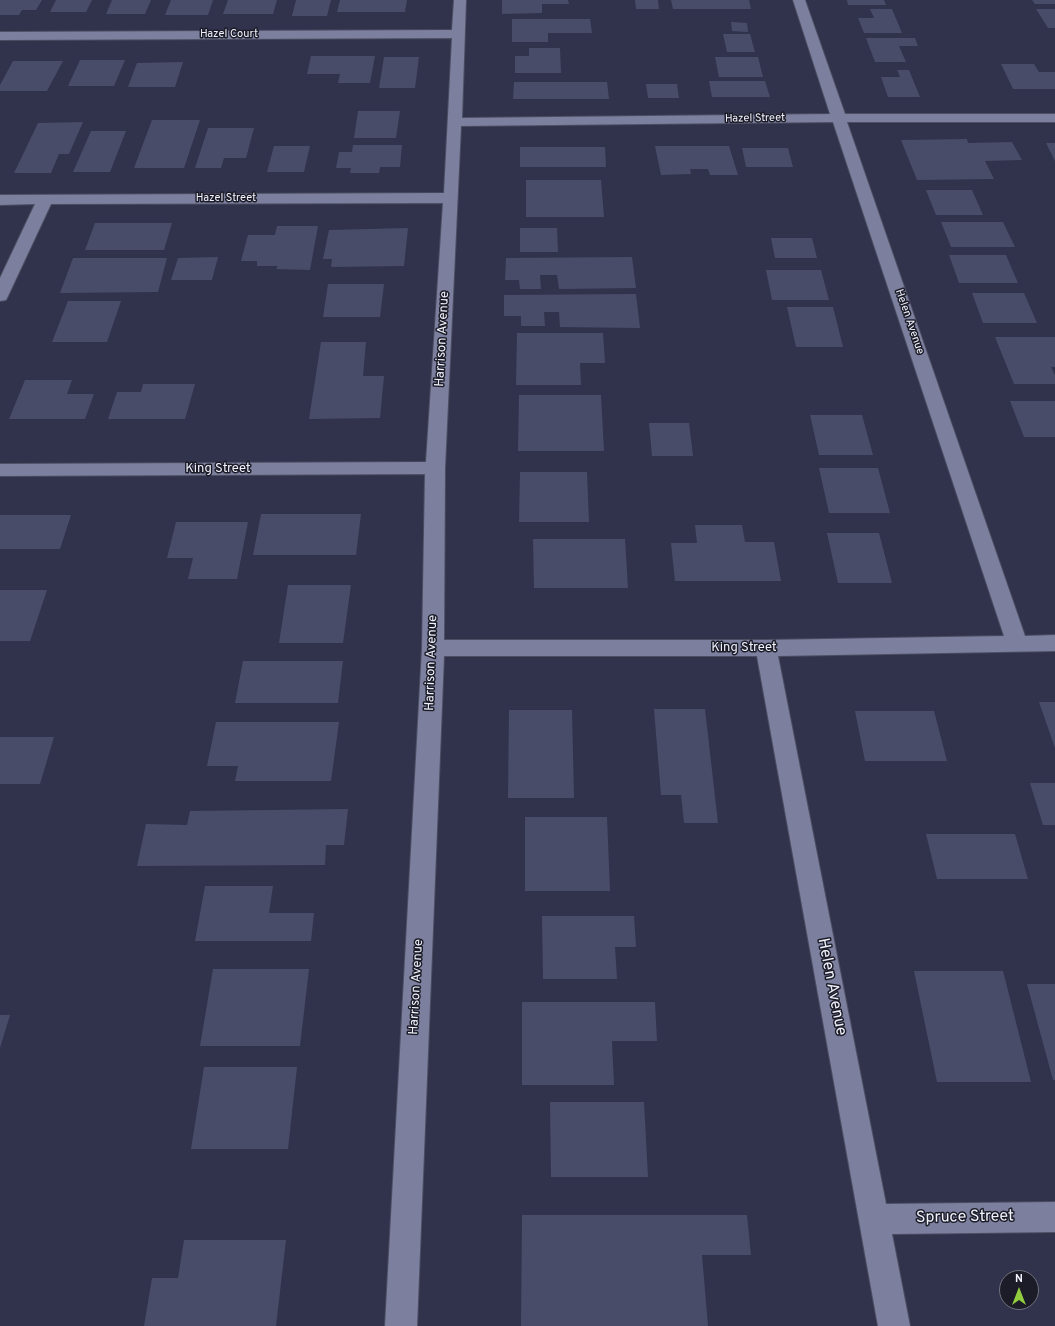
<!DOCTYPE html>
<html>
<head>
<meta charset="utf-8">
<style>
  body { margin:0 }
  #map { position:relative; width:1055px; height:1326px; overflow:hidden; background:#31334d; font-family:Overpass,sans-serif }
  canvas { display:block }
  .north { position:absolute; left:999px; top:1270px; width:40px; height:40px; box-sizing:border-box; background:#1b1c28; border:1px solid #70727d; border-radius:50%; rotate:0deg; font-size:11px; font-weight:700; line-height:16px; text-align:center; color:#f0f2fc }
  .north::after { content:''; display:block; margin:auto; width:14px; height:18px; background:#91cd3f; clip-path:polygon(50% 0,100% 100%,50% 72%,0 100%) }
</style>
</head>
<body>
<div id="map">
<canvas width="1055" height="1326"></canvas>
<div class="north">N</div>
</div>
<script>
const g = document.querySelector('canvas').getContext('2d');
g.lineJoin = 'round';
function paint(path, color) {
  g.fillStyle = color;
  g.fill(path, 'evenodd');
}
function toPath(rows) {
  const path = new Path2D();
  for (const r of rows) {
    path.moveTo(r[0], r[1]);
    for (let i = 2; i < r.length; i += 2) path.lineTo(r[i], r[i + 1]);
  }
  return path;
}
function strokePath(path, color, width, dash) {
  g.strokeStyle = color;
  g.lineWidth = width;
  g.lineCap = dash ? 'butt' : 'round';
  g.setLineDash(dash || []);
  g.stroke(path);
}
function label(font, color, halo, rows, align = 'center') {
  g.font = font + ' Overpass,sans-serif';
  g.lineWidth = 3;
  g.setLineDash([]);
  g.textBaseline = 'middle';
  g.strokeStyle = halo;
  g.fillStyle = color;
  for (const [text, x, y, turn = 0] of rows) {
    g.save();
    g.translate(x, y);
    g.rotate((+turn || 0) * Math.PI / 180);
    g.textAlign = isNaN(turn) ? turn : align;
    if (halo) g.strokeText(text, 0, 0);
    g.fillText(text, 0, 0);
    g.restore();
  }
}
const building = toPath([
  [0,0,42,0,36,10,22,10,19,15,0,15],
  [56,0,92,0,86,12,50,12],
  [112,0,151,0,145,14,106,14],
  [171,0,213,0,208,15,165,15],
  [228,0,277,0,273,14,223,14],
  [296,0,331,0,327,16,292,16],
  [340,0,407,0,405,12,337,12],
  [502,0,568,0,569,4,542,4,542,13,502,14],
  [635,0,658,0,659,9,636,9],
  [671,0,749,0,751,9,673,9],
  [847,0,884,0,886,5,848,5],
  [1032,0,1055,0,1055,4,1035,4],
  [870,9,892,9,902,33,864,33,858,18,874,18],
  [1036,9,1055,9,1055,28,1048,28],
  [512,19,590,19,592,33,548,33,548,42,512,42],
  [731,22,747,23,748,32,732,31],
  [723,34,750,34,755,52,727,52],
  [866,38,915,38,918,46,899,46,906,62,875,62],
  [529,48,560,48,561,73,515,73,515,56,529,56],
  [311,56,375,56,370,83,338,83,340,74,307,74],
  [384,57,419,57,415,88,379,88],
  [715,57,758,57,763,77,719,77],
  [80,60,125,60,114,86,68,86],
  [13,61,63,61,47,91,0,91,0,85],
  [183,62,175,87,128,87,137,63],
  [1001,64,1034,64,1039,72,1055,72,1055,89,1013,89],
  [897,70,909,70,920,97,888,97,881,77,900,77],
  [709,81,765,81,770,97,712,97],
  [514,82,607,82,609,99,513,99],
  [646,84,677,84,679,98,648,98],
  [358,111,400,111,396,138,354,138],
  [152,120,200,120,184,168,134,168],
  [83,122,69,154,59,154,51,173,14,173,38,123],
  [208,128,254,128,246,158,224,158,221,168,195,168],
  [91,131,126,131,110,172,73,172],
  [967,139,968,143,1012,142,1022,160,985,161,994,179,917,180,901,140],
  [1046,143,1055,143,1055,161],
  [353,145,402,145,400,167,380,167,379,173,350,173,351,168,336,168,339,152,352,152],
  [274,146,310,146,304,172,267,172],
  [655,146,729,146,738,175,710,175,708,169,690,169,691,174,661,175],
  [520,147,605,147,606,167,520,167],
  [742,148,788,148,793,167,746,167],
  [526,180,601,180,604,217,526,217],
  [926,190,972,190,983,215,936,215],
  [941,222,1003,222,1015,247,951,247],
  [95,223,172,223,164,250,85,250],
  [277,226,318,226,310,270,276,269,278,266,257,266,257,261,241,261,248,235,275,235],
  [408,228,404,266,331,267,332,259,323,259,329,230],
  [520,228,557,228,558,252,520,252],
  [771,238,812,238,817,258,775,258],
  [949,255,1006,255,1018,283,959,283],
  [218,257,212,280,171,280,178,258],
  [632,257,636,288,559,289,557,275,540,275,541,289,520,289,519,280,505,280,506,258],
  [73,258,167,258,158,292,60,293],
  [766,270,821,270,829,300,772,300],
  [328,284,384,284,380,317,323,317],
  [972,293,1024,293,1037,323,983,323],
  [636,294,640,328,560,327,559,312,544,312,545,326,521,326,521,316,504,316,504,295],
  [68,301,121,301,107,342,52,342],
  [787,307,833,307,843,347,796,347],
  [517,333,603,333,605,363,580,363,581,385,516,385],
  [995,337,1055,337,1055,367,1051,367,1055,375,1055,384,1014,384],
  [321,342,366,342,363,376,384,376,380,418,309,419],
  [25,380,72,380,67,394,94,394,85,419,9,419],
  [143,384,195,384,185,419,108,419,117,392,141,392],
  [519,395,601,395,604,451,518,451],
  [1010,401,1055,401,1055,437,1024,437],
  [810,415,862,415,873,455,819,455],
  [649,423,689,423,693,456,652,456],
  [819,468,878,468,890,513,829,513],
  [520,472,587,472,589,522,519,522],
  [261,514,361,514,356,555,253,555],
  [0,515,71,515,60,549,0,549],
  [176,522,248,522,237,579,188,579,193,558,167,558],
  [695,525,742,525,745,542,774,542,781,581,675,581,671,543,697,543],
  [827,533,879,533,892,583,838,583],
  [533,539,625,539,628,588,534,588],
  [288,585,351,585,343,643,279,643],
  [0,590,47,590,30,641,0,641],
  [243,661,343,661,338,703,235,703],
  [1039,702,1055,702,1055,748],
  [654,709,705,709,718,823,684,823,681,795,661,795],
  [509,710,572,710,574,798,508,798],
  [855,711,934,711,947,761,865,761],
  [216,722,339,722,331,781,235,781,238,766,207,766],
  [0,737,54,737,40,784,0,784],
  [1030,783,1055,783,1055,825,1043,825],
  [348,809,344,845,326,845,325,865,137,866,146,824,187,825,190,811],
  [525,817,607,817,610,891,525,891],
  [926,834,1015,834,1028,879,937,879],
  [205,886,273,886,269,913,314,913,311,941,195,941],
  [542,916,634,916,636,947,615,947,617,979,543,979],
  [213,969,309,969,300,1046,200,1046],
  [914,971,1003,971,1031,1082,937,1082],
  [1027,984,1055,984,1055,1080,1053,1080],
  [522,1002,655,1002,657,1041,612,1041,614,1085,522,1085],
  [0,1015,10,1015,0,1048],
  [204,1067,297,1067,288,1149,191,1149],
  [550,1102,644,1102,648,1177,551,1177],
  [522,1215,747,1215,751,1255,702,1255,708,1326,521,1326],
  [184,1240,286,1240,276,1326,144,1326,152,1278,178,1278]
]);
const minor = toPath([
  [454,0,466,0,462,118,830,114,793,0,805,0,845,114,1055,114,1055,122,847,122,1025,636,1055,635,1055,651,778,656,886,1204,1055,1202,1055,1232,892,1234,910,1326,878,1326,757,656,444,656,417,1326,385,1326,422,648,425,474,0,476,0,464,426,462,443,203,51,204,8,296,6,300,0,301,0,278,35,204,0,205,0,195,444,193,452,38,0,40,0,32,452,30,454,0],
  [833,122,1004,636,766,640,444,640,445,468,461,126,833,122]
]);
const farStreetnames = [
  ["Hazel Court",229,35],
  ["Hazel Street",755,119,-1],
  ["Hazel Street",226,199],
  ["Helen Avenue",909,322,71]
];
const streetNames = [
  ["Harrison Avenue",443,339,-87],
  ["King Street",218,469],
  ["King Street",744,648],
  ["Harrison Avenue",432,663,-88],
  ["Harrison Avenue",417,987,-87]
];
const nearStreetnames = [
  ["Helen Avenue",831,987,79],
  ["Spruce Street",965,1218,-1]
];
paint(building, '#494c68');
strokePath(minor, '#4d4e62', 2);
paint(minor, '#7c809e');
label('11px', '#f0f2fc', '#1b1c28', farStreetnames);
label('13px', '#f0f2fc', '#1b1c28', streetNames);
label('16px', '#f0f2fc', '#1b1c28', nearStreetnames);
</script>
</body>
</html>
